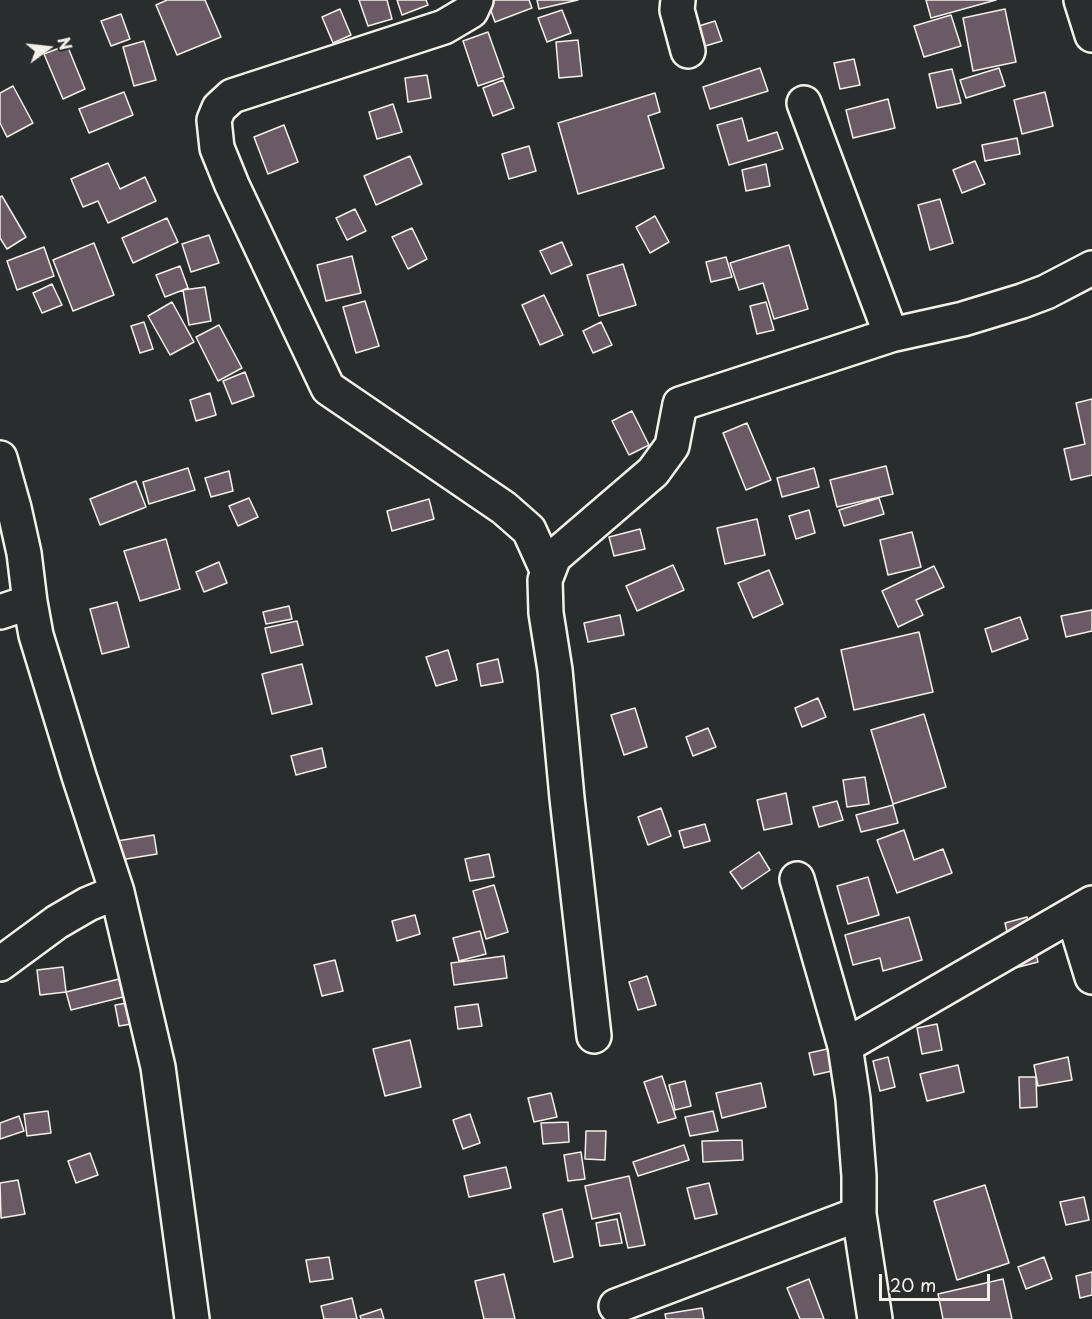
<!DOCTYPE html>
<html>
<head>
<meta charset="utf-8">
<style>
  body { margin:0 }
  #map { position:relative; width:1092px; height:1319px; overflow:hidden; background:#2a2d2e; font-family:"Playpen Sans",sans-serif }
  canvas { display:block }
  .north { position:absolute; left:18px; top:18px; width:60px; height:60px; -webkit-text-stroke:4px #2a2d2e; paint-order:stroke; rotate:75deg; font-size:16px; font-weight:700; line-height:24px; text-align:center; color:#f4f1e8 }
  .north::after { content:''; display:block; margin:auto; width:21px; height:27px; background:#f4f1e8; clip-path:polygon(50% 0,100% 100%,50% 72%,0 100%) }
  .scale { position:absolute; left:879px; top:1274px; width:111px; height:27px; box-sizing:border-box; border:3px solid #f4f1e8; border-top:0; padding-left:8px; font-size:18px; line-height:21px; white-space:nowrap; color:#f4f1e8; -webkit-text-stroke:4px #2a2d2e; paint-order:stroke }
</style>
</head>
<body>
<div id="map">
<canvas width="1092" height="1319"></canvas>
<div class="north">N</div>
<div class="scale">20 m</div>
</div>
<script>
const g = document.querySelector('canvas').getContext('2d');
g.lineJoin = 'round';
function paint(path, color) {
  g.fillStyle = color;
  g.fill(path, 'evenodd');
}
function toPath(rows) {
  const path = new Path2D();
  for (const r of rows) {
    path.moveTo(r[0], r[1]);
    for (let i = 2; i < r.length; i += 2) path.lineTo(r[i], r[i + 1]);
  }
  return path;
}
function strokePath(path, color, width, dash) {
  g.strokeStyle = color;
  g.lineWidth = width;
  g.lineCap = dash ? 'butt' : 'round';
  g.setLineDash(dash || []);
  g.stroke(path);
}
const building = toPath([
  [167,0,205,0,221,37,177,55,156,5,167,0],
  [359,0,387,0,392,19,368,26,359,0],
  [397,0,426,0,428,5,402,15,397,0],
  [487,0,529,0,532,8,495,22,487,0],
  [537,0,578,0,539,9,537,0],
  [926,0,996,0,931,18,926,0],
  [340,9,351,35,333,43,322,17,340,9],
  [1005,9,1016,62,973,71,963,18,1005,9],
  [562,10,571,33,547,42,538,18,562,10],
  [121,14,130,39,111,46,101,21,121,14],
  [951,15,961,46,924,57,914,26,951,15],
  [715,21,722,41,692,50,686,30,715,21],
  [488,32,504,77,478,86,463,41,488,32],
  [578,40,582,76,559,78,556,42,578,40],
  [144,41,156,80,134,86,123,47,144,41],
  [67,45,85,89,63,99,44,54,67,45],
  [854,59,860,85,840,89,834,63,854,59],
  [760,68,768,91,710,109,703,87,760,68],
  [999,68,1005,86,966,98,960,80,999,68],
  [952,69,961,103,937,108,929,74,952,69],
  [427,75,431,98,408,102,405,78,427,75],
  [503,80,514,108,493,116,483,88,503,80],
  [13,86,33,123,7,137,0,123,0,93,13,86],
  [124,92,133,115,89,133,79,109,124,92],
  [1045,92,1053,126,1022,134,1014,100,1045,92],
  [655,93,660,112,648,116,664,168,578,194,558,123,655,93],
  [888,99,895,128,853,138,846,110,888,99],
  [393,104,402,132,377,139,369,112,393,104],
  [742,118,748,141,777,132,783,149,729,165,717,125,742,118],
  [284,125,298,162,268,174,254,137,284,125],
  [1017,138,1020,154,985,161,982,145,1017,138],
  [529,146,536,171,509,179,502,154,529,146],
  [410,156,422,184,376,205,364,176,410,156],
  [975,161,985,184,962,193,953,170,975,161],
  [108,163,120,189,145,177,156,201,108,223,98,201,83,207,71,179,108,163],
  [766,164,770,186,746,191,742,170,766,164],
  [2,196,26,237,7,249,0,238,0,197,2,196],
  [940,199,953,243,930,250,918,205,940,199],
  [355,209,366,231,347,240,336,218,355,209],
  [655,216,669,242,650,253,636,227,655,216],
  [167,218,178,242,133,263,122,238,167,218],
  [412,228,427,259,408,269,392,237,412,228],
  [209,235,219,263,191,272,182,244,209,235],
  [562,242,572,265,551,274,540,251,562,242],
  [94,243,114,295,73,311,53,260,94,243],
  [789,245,808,309,774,319,763,283,739,290,730,263,789,245],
  [44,247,54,276,17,290,7,261,44,247],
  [352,256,361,293,326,301,317,265,352,256],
  [726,257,732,277,711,282,706,262,726,257],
  [623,264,636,305,599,316,587,275,623,264],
  [180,266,188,288,165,297,156,275,180,266],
  [52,284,62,305,42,313,33,293,52,284],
  [205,287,211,321,189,325,183,290,205,287],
  [544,295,563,335,540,345,522,305,544,295],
  [365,301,379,346,356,353,343,307,365,301],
  [172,302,194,342,170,355,148,316,172,302],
  [766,302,774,330,757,334,750,306,766,302],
  [144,322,153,349,140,353,131,326,144,322],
  [601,322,612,345,593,353,583,331,601,322],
  [219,325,242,368,218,381,196,337,219,325],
  [245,372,254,396,232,404,223,381,245,372],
  [210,393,216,415,196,421,190,400,210,393],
  [1092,399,1092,475,1071,480,1064,449,1085,444,1076,403,1092,399],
  [632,411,649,445,629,455,612,421,632,411],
  [747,423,771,480,746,490,723,433,747,423],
  [886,466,893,494,837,507,830,480,886,466],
  [188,468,195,490,149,504,143,482,188,468],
  [814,468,819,487,782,497,777,478,814,468],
  [229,471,233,491,211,497,205,478,229,471],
  [136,481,146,507,100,525,90,499,136,481],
  [249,498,258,517,238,526,229,506,249,498],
  [879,498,884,514,844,526,839,510,879,498],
  [429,499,434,519,392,531,387,511,429,499],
  [809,510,815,533,796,539,789,516,809,510],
  [757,519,765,555,725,564,717,528,757,519],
  [640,529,645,549,614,556,609,537,640,529],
  [912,532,921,567,888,575,880,540,912,532],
  [166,539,180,589,140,601,124,551,166,539],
  [219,562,227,583,204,592,196,572,219,562],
  [673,565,684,590,637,611,626,586,673,565],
  [934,566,944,587,916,600,923,615,898,627,882,591,934,566],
  [769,570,783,604,753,618,738,583,769,570],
  [117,602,129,647,102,654,90,609,117,602],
  [289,606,292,619,266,624,263,612,289,606],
  [1092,610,1092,631,1066,637,1061,616,1092,610],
  [620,615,624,635,588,642,584,623,620,615],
  [1020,617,1028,639,992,652,985,629,1020,617],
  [297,621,303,645,271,653,265,628,297,621],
  [919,632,933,692,854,710,841,650,919,632],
  [448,650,457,680,436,686,426,657,448,650],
  [498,659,503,682,481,686,477,664,498,659],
  [302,664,312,704,272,714,262,674,302,664],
  [818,698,826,717,802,727,795,708,818,698],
  [635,708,647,747,624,755,611,715,635,708],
  [924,714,946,787,893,804,871,730,924,714],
  [708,728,716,747,693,756,686,737,708,728],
  [322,748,326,767,296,775,291,756,322,748],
  [865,777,869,804,847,807,843,780,865,777],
  [786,793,792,824,764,830,757,800,786,793],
  [837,801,843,820,819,827,813,807,837,801],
  [893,805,898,823,861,832,856,815,893,805],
  [661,808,671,836,648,845,638,817,661,808],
  [705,824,710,841,684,848,679,831,705,824],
  [904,830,914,860,943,849,952,873,897,893,877,840,904,830],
  [154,835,157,854,120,860,117,841,154,835],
  [759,852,770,870,742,889,730,872,759,852],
  [489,854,494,877,470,881,465,859,489,854],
  [868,877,879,915,848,924,837,886,868,877],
  [494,885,508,932,486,939,473,891,494,885],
  [415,915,420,934,397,941,392,921,415,915],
  [909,917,922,960,883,971,880,958,853,965,845,935,909,917],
  [1027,917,1038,962,1015,968,1005,923,1027,917],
  [480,931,486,954,459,961,453,938,480,931],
  [504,956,507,978,454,985,451,963,504,956],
  [335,960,343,991,322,996,314,965,335,960],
  [63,967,66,992,40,995,37,970,63,967],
  [647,976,656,1005,638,1010,629,982,647,976],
  [119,979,123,997,71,1010,66,992,119,979],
  [140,1001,144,1022,119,1026,115,1005,140,1001],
  [478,1004,482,1026,458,1029,455,1007,478,1004],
  [937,1024,942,1050,922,1054,917,1028,937,1024],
  [410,1040,421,1087,385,1096,373,1049,410,1040],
  [845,1045,850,1067,814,1075,809,1053,845,1045],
  [888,1057,895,1087,880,1091,873,1061,888,1057],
  [1068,1057,1072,1080,1038,1086,1034,1065,1068,1057],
  [958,1065,964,1092,927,1101,920,1074,958,1065],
  [662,1076,676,1118,658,1123,644,1082,662,1076],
  [1019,1077,1036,1077,1037,1107,1020,1108,1019,1077],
  [685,1081,691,1106,675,1110,669,1085,685,1081],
  [761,1083,766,1107,722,1118,716,1093,761,1083],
  [551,1093,557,1117,534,1122,528,1098,551,1093],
  [48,1111,51,1133,27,1136,24,1114,48,1111],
  [713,1111,718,1131,690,1136,685,1117,713,1111],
  [470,1114,480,1143,463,1149,453,1120,470,1114],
  [19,1116,24,1131,0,1139,0,1123,19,1116],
  [568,1122,569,1142,543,1144,541,1123,568,1122],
  [586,1131,606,1131,605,1160,585,1159,586,1131],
  [742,1140,743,1160,703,1162,702,1141,742,1140],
  [684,1145,689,1160,638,1176,633,1162,684,1145],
  [581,1152,585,1179,568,1181,564,1155,581,1152],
  [90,1153,98,1175,76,1183,68,1161,90,1153],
  [506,1167,511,1188,469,1197,464,1176,506,1167],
  [629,1176,645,1245,628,1248,620,1213,592,1219,585,1186,629,1176],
  [18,1180,25,1214,1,1218,0,1183,18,1180],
  [709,1183,717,1214,695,1219,687,1188,709,1183],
  [985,1185,1009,1263,957,1280,934,1201,985,1185],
  [1084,1197,1089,1220,1066,1225,1060,1202,1084,1197],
  [562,1209,573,1257,554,1262,543,1214,562,1209],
  [617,1219,622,1243,600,1246,596,1223,617,1219],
  [329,1257,333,1279,310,1282,306,1260,329,1257],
  [1044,1257,1052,1279,1026,1289,1018,1267,1044,1257],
  [1092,1272,1092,1295,1080,1298,1076,1276,1092,1272],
  [504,1274,515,1319,484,1319,475,1281,504,1274],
  [809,1279,824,1319,800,1319,787,1288,809,1279],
  [1003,1279,1012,1319,943,1319,938,1294,1003,1279],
  [352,1298,357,1319,324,1319,321,1306,352,1298],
  [702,1308,704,1319,666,1319,665,1314,702,1308],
  [381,1309,384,1319,361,1319,360,1316,381,1309]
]);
const street = toPath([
  [476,0,471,11,444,27,232,96,219,108,214,120,217,148,232,185,328,388,504,508,529,530,548,572],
  [678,0,677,10,688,51],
  [1081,0,1092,35],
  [804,103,891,335],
  [0,458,14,508,24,553,30,602,36,635,79,776,117,892,158,1067,192,1319],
  [0,612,30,602],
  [797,879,845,1046,853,1099,859,1176,859,1214,875,1319],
  [1073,915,1092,977],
  [0,964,57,922,88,904,117,892],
  [594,1036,567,798,555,670,546,613,545,580,554,557,653,472,672,446,680,404,891,335,963,319,1022,301,1046,292,1092,268],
  [845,1046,1092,903],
  [616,1306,859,1214]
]);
paint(building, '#6a5a66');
strokePath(building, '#f4f1e8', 1.5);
strokePath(street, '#f4f1e8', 38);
strokePath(street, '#2a2d2e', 33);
</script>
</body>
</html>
